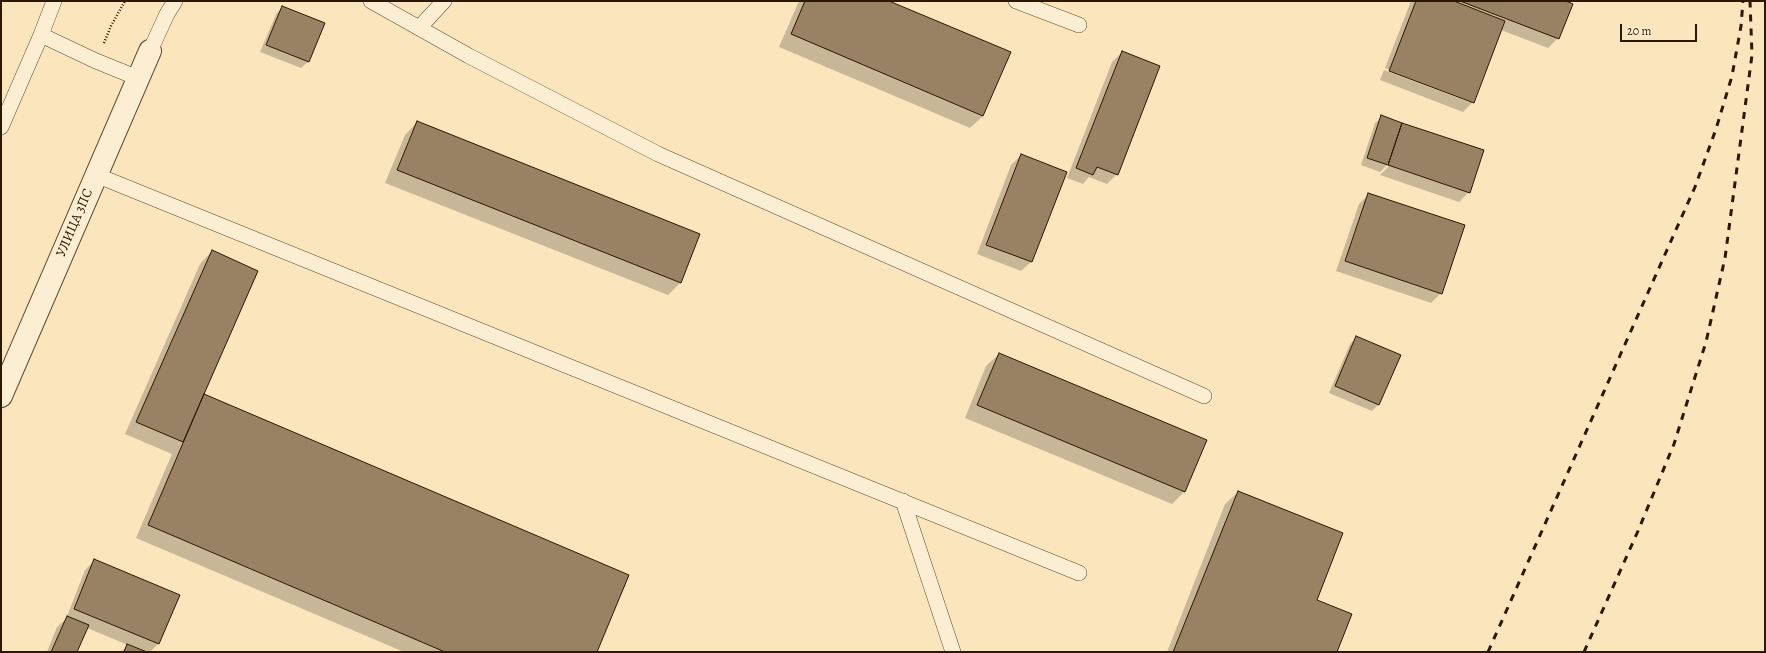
<!DOCTYPE html>
<html>
<head>
<meta charset="utf-8">
<style>
  body { margin:0 }
  #map { position:relative; width:1766px; height:653px; overflow:hidden; background:#fbe5bc; font-family:Alegreya,serif }
  canvas { display:block }
  .frame { position:absolute; inset:0; border:2px solid #2c1702; pointer-events:none }
  .scale { position:absolute; left:1620px; top:24px; width:77px; height:18px; box-sizing:border-box; border:2px solid #2c1702; border-top:0; padding-left:5px; font-size:12px; line-height:14px; white-space:nowrap; color:#2c1702; -webkit-text-stroke:3px #fceed3; paint-order:stroke }
</style>
</head>
<body>
<div id="map">
<canvas width="1766" height="653"></canvas>
<div class="frame"></div>
<div class="scale">20 m</div>
</div>
<script>
const g = document.querySelector('canvas').getContext('2d');
g.lineJoin = 'round';
function paint(path, color) {
  g.fillStyle = color;
  g.fill(path, 'evenodd');
}
function toPath(rows) {
  const path = new Path2D();
  for (const r of rows) {
    path.moveTo(r[0], r[1]);
    for (let i = 2; i < r.length; i += 2) path.lineTo(r[i], r[i + 1]);
  }
  return path;
}
function strokePath(path, color, width, dash) {
  g.strokeStyle = color;
  g.lineWidth = width;
  g.lineCap = dash ? 'butt' : 'round';
  g.setLineDash(dash || []);
  g.stroke(path);
}
function label(font, color, halo, rows, align = 'center') {
  g.font = font + ' Alegreya,serif';
  g.lineWidth = 3;
  g.setLineDash([]);
  g.textBaseline = 'middle';
  g.strokeStyle = halo;
  g.fillStyle = color;
  for (const [text, x, y, turn = 0] of rows) {
    g.save();
    g.translate(x, y);
    g.rotate((+turn || 0) * Math.PI / 180);
    g.textAlign = isNaN(turn) ? turn : align;
    if (halo) g.strokeText(text, 0, 0);
    g.fillText(text, 0, 0);
    g.restore();
  }
}
const shadow = toPath([
  [799,1,887,1,983,116,970,128,779,47],
  [1411,1,1563,1,1558,38,1548,48,1501,30,1473,102,1463,112,1380,80,1384,70,1469,102,1469,100,1385,68],
  [283,7,324,24,308,62,301,68,260,52,276,14],
  [1122,52,1117,174,1107,184,1089,177,1083,184,1067,178,1112,62],
  [1382,117,1469,192,1459,202,1380,175,1392,163,1391,161,1380,172,1361,165,1375,123],
  [417,122,699,235,680,283,668,295,385,183,405,135],
  [1021,155,1031,262,1021,271,977,254,1011,165],
  [1369,194,1441,293,1431,303,1336,271,1359,204],
  [212,251,203,395,596,652,404,652,136,538,172,454,125,434,200,264],
  [1357,337,1378,405,1372,411,1329,393,1350,344],
  [999,354,1205,441,1184,492,1172,504,965,418,986,366],
  [1238,492,1315,601,1336,652,1167,652,1225,504],
  [95,560,178,595,158,644,150,652,121,652,128,645,87,628,76,652,47,652,57,627,66,619,85,570]
]);
const building = toPath([
  [805,1,889,1,1011,52,983,116,791,34,805,1],
  [1416,1,1454,1,1505,21,1474,103,1389,71,1416,1],
  [1460,1,1566,1,1573,4,1559,39,1460,1],
  [282,6,325,23,309,62,266,45,282,6],
  [1122,51,1160,66,1118,175,1097,167,1093,175,1076,168,1122,51],
  [1381,115,1402,123,1388,165,1367,158,1381,115],
  [417,121,700,234,681,283,397,170,417,121],
  [1402,123,1484,150,1470,193,1388,165,1402,123],
  [1021,154,1067,172,1032,262,986,245,1021,154],
  [1368,193,1465,225,1442,294,1345,261,1368,193],
  [212,250,258,271,183,442,136,422,212,250],
  [1356,336,1401,355,1379,405,1335,386,1356,336],
  [999,353,1207,440,1185,492,977,405,999,353],
  [204,394,629,575,597,652,445,652,148,525,204,394],
  [1238,491,1343,533,1317,600,1352,614,1337,652,1173,652,1238,491],
  [94,559,180,595,159,644,74,609,94,559],
  [67,616,89,625,77,652,51,652,67,616],
  [127,644,147,652,124,652,127,644]
]);
const path = toPath([
  [104,43,111,26,125,1]
]);
const service = toPath([
  [54,1,41,35,96,61,138,78],
  [371,1,469,56,658,154,1204,396],
  [1016,1,1079,25],
  [419,28,444,1],
  [150,51,167,14,175,1],
  [1,127,41,35],
  [96,175,1079,573],
  [903,501,953,652]
]);
const minor = toPath([
  [1,396,150,51]
]);
const rail = toPath([
  [1488,652,1695,187,1716,129,1732,76,1741,26,1743,1],
  [1584,652,1638,531,1674,444,1706,342,1725,258,1752,55,1750,1]
]);
const streetNames = [
  ["УЛИЦА 3ПС",75,223,-67]
];
paint(shadow, '#0003');
paint(building, '#988263');
strokePath(building, '#2c1702', 1);
strokePath(service, '#604a30', 16);
strokePath(minor, '#604a30', 24);
strokePath(path, '#2c1702', 2.5, [1, 2]);
strokePath(service, '#fceed3', 15);
strokePath(minor, '#fceed3', 22);
strokePath(rail, '#2c1702', 3, [7, 7]);
label('14px', '#2c1702', '#fceed3', streetNames);
</script>
</body>
</html>
